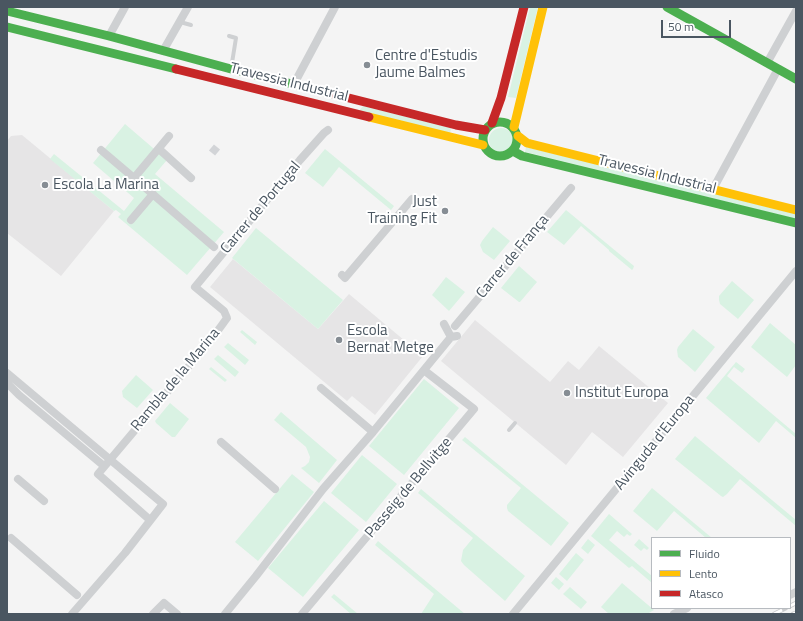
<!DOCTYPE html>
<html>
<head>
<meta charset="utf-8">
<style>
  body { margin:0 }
  #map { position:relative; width:803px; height:621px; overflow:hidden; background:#f4f4f4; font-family:"Titillium Web",sans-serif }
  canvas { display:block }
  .frame { position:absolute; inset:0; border:8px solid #4a5661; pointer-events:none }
  .legend { position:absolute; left:651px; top:537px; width:140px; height:72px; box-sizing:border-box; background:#fff; border:1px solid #b7bbc0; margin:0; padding:5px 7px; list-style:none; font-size:12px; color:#4a5661 }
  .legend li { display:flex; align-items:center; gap:8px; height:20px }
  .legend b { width:20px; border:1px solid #b7bbc0 }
  .scale { position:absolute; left:661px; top:20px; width:70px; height:18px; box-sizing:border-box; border:2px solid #4a5661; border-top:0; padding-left:5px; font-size:12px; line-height:14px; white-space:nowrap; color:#4a5661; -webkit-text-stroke:3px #fff; paint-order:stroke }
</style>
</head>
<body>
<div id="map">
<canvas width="803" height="621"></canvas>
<div class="frame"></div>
<ul class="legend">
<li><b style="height:5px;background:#4caf50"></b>Fluido</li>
<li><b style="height:5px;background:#ffc107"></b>Lento</li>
<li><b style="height:5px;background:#c62828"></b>Atasco</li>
</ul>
<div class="scale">50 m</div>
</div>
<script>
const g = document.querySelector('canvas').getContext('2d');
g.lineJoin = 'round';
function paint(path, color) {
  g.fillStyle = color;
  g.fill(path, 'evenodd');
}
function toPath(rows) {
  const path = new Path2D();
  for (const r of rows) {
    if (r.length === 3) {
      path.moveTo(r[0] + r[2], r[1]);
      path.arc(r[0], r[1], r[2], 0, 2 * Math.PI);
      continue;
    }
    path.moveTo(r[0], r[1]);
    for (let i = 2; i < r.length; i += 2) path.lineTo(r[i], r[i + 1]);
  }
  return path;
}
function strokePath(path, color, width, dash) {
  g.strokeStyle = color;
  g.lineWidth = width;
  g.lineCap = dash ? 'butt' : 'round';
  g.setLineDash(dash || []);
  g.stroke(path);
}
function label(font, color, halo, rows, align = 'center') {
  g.font = font + ' "Titillium Web",sans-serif';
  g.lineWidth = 4;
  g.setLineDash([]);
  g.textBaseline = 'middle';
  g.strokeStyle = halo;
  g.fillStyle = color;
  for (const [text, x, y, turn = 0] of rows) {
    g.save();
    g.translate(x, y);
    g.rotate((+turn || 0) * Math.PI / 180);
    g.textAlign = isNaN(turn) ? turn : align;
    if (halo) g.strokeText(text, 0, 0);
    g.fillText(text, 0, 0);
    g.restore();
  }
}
const education = toPath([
  [22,135,114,211,61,276,7,233,7,141,11,136],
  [233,259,318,329,349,294,423,356,375,415,352,396,347,401,210,287],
  [475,320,550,382,568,361,579,370,599,346,668,403,623,457,592,432,566,465,441,361]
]);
const green = toPath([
  [530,7,538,7,516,98,508,97],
  [363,106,451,128,450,134,359,111],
  [125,124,167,160,155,174,224,232,187,275,118,217,121,214,116,210,114,211,50,159,54,154,124,211,134,198,93,163],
  [501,140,12],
  [526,147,796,214,796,219,525,152],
  [325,149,394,206,391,210,339,167,323,187,305,173],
  [566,210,634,266,633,269,632,270,609,251,609,250,581,226,564,245,547,232],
  [493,227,510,241,494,260,483,252,480,245,482,241],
  [256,228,343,300,318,329,232,258],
  [519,266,537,282,520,302,519,302,501,288],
  [446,277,465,292,449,311,432,295],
  [732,281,754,300,738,319,720,304,719,300,719,296],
  [770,323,796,345,796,365,787,377,751,347],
  [693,329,715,347,695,372,678,357,677,350,678,347],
  [242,330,257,342,255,345,240,332],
  [228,343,249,360,245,365,224,347],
  [218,355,239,372,235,377,214,359],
  [736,362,745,369,742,373,734,367,727,376,796,434,796,438,776,421,759,443,706,398],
  [211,367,227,380,225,382,209,369],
  [136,375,153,390,137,408,123,397,122,391],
  [424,379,459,408,404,475,369,446],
  [170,403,189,419,175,437,172,437,156,423,155,421],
  [281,412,337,460,319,483,301,468,305,466,309,462,310,457,306,447,274,420],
  [695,436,796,520,796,526,740,479,727,494,723,497,721,496,675,459],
  [465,437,569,523,551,546,508,511,507,508,507,505,521,488,462,440],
  [362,455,397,484,366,522,331,493],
  [292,474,314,492,258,561,235,542],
  [652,488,712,538,706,538,674,511,657,531,633,511],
  [421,489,525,576,505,601,464,565,461,561,463,550,473,538,418,493],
  [324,501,359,530,303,597,268,568],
  [609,514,632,534,630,536,627,534,624,537,617,531,609,540,652,576,652,583,632,566,629,568,591,536],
  [588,539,595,545,588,554,581,548],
  [639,539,649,548,647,550,644,548,641,551,634,545],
  [378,541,465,614,421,614,434,594,375,545],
  [576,553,584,560,567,581,559,574],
  [556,577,564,584,559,590,551,583],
  [622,583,654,610,647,614,609,614,601,607],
  [570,587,587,602,581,609,563,594],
  [334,594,358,614,351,614,331,597]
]);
const streetTunnel = toPath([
  [212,153,217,147]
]);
const lane = toPath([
  [180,22,191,25],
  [229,36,236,38,231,69],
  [509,430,515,423]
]);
const street = toPath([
  [109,36,125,7],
  [163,51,188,7],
  [767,63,796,11],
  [294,84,335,7],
  [169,136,134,178,214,247],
  [159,149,191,178],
  [101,150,134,178],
  [713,189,778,69],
  [131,220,153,194],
  [342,275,345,278,412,199],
  [444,324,451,337],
  [455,326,571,188],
  [7,373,163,504,125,553,72,614],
  [7,383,19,395,104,466],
  [321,388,373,432],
  [221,442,275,489],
  [18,479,44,501],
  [150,520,98,474,211,340,227,318,224,311,195,287,300,160,324,133,328,130],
  [11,538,77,595],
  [790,595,796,592],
  [153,614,164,603,177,614],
  [225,614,256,576,323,489,373,432,451,337,457,336],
  [302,614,474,409,425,371],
  [513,614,796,271],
  [674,614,687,608]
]);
const fast = toPath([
  [667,7,796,79],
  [7,11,109,36,231,69,333,94],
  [7,27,176,69],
  [500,139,17],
  [513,151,522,156,796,223]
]);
const slow = toPath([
  [369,117,483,145],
  [514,127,543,7],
  [518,136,527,143,796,210]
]);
const jam = toPath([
  [176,69,369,117],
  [333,94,456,125,485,130],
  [492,123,501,98,524,7]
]);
const rail = toPath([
  [790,606,796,603],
  [774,614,786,608],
  [793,614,796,613]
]);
const markers = [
  [367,65,4,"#868d94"],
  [45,185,4,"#868d94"],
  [445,211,4,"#868d94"],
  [339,340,4,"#868d94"],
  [567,393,4,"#868d94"]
];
const poiNames = [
  ["Centre d'Estudis",375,56],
  ["Jaume Balmes",375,73],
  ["Escola La Marina",53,185],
  ["Just",437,202,"right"],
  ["Training Fit",437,219,"right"],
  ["Escola",347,331],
  ["Bernat Metge",347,348],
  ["Institut Europa",575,393]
];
const streetNames = [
  ["Travessia Industrial",289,83,14],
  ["Travessia Industrial",657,175,14],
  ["Carrer de Portugal",261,208,-50],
  ["Carrer de França",513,257,-50],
  ["Rambla de la Marina",176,380,-50],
  ["Avinguda d'Europa",655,443,-51],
  ["Passeig de Bellvitge",409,488,-50]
];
paint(education, '#e6e5e6');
paint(green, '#d9f2e3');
strokePath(streetTunnel, '#d2d4d7', 8, [8, 4]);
strokePath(lane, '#ced0d2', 4);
strokePath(street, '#ced0d2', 8);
strokePath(fast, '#4caf50', 9);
strokePath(slow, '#ffc107', 9);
strokePath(jam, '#c62828', 9);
strokePath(rail, '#c9cacc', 4.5);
strokePath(rail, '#fff', 3, [9]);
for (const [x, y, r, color] of markers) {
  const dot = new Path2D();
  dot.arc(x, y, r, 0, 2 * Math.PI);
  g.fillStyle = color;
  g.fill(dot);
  strokePath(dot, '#fff', 1.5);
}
label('15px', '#4a5661', '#fff', poiNames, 'left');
label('15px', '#4a5661', '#fff', streetNames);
</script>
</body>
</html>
